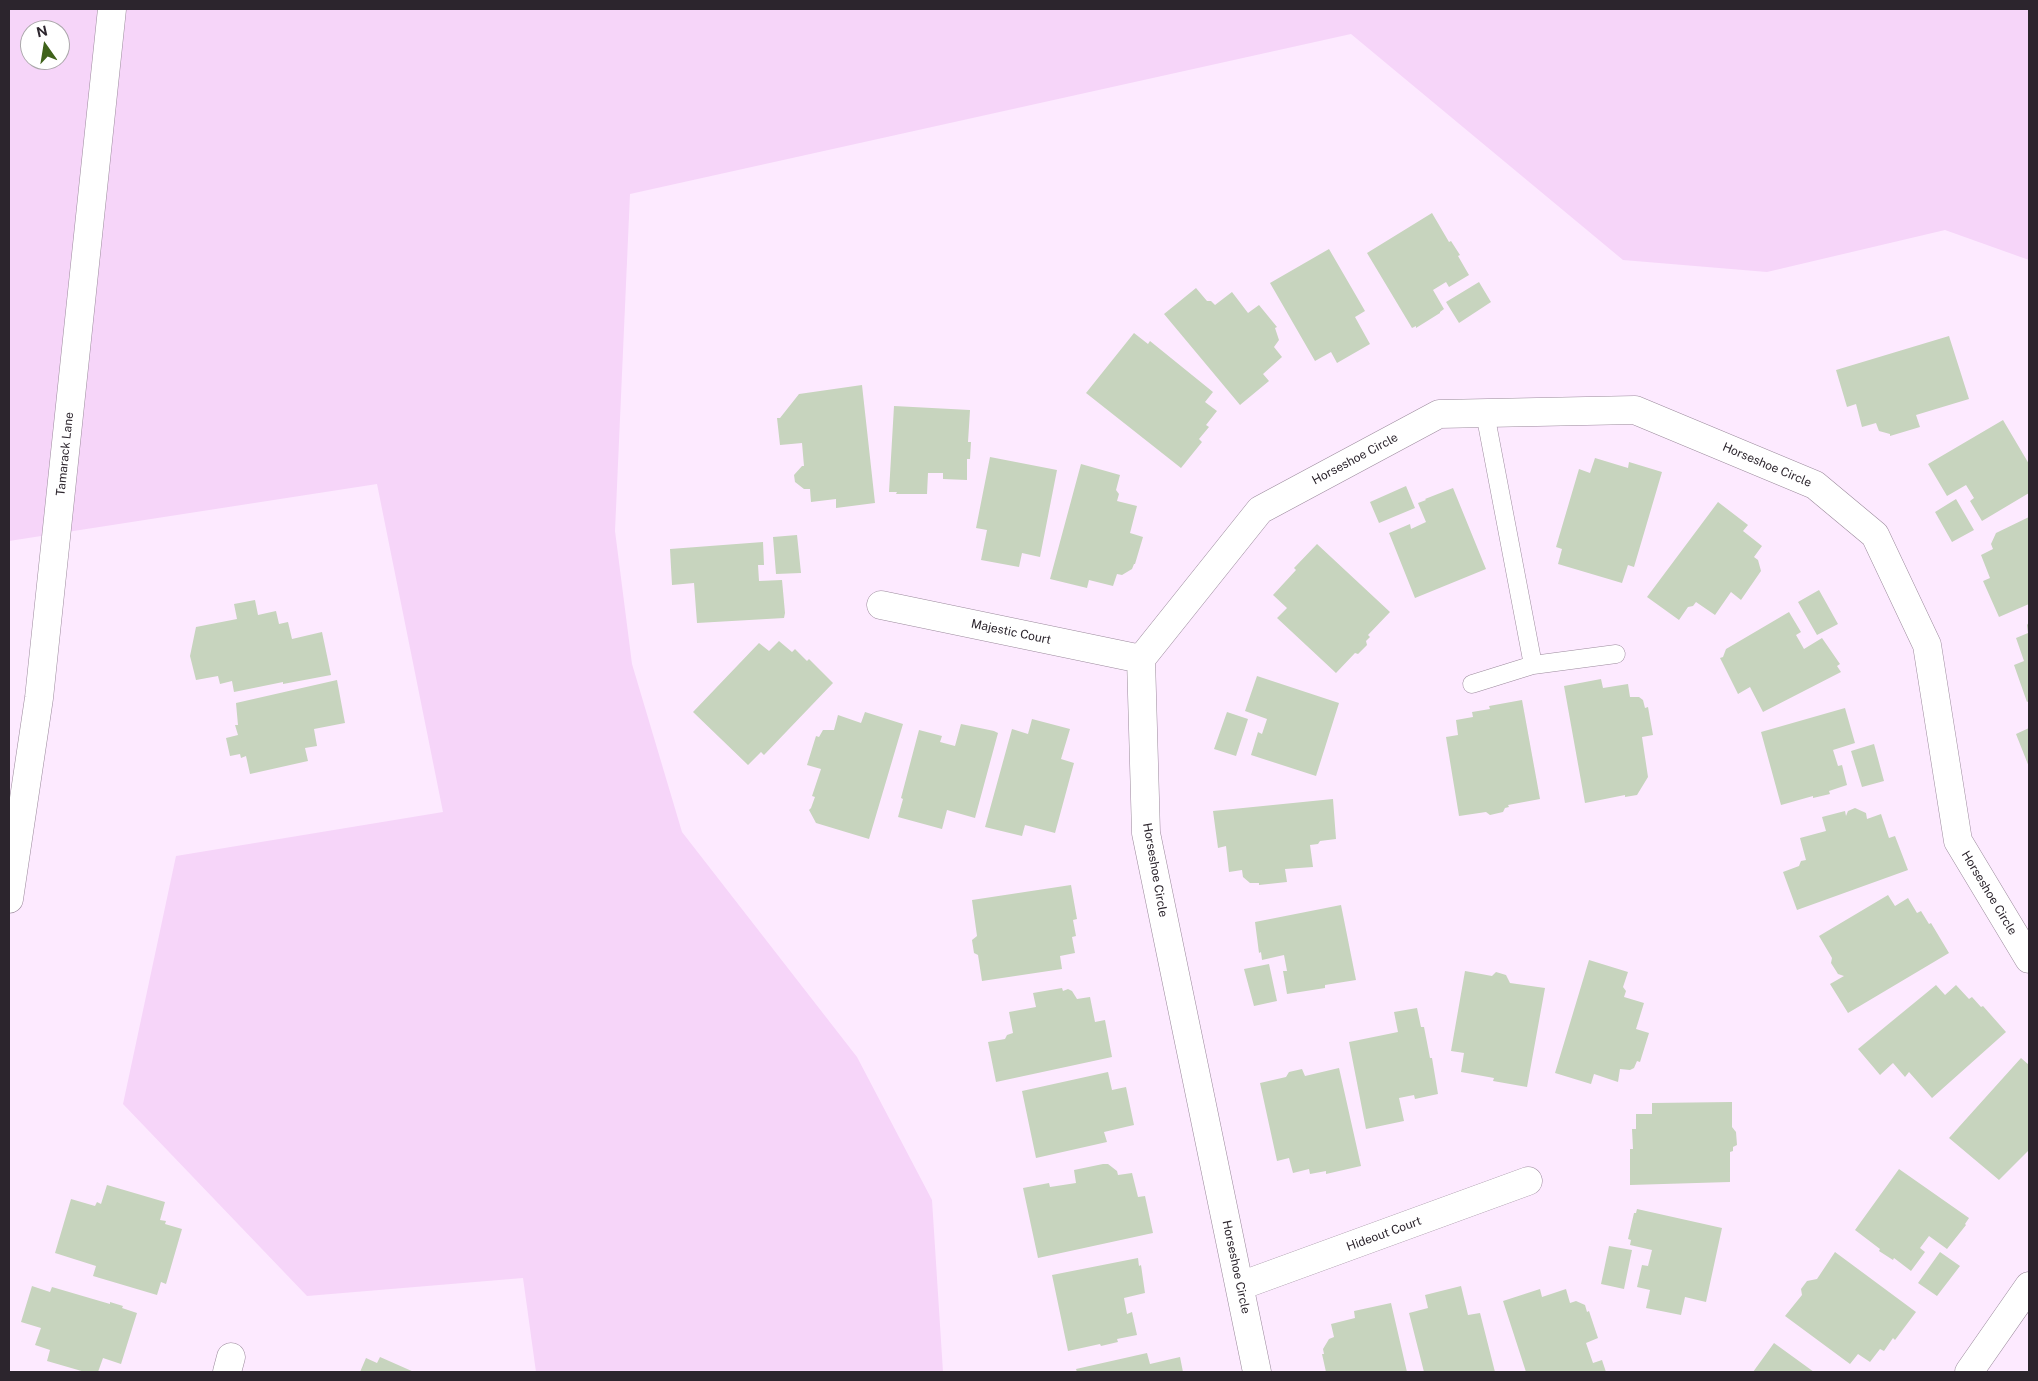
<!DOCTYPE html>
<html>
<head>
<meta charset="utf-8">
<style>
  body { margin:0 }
  #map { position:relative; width:2038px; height:1381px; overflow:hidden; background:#fdeaff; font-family:"Public Sans",sans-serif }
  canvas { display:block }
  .frame { position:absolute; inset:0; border:10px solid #2c252d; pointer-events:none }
  .north { position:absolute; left:20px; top:20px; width:50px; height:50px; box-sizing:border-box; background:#fff; border:1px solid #aba8ab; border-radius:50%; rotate:347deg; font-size:14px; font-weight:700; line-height:20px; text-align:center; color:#2c252d }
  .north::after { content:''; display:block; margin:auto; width:18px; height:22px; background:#3f621a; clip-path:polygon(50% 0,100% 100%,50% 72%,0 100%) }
</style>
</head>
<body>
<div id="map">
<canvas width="2038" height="1381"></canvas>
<div class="frame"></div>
<div class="north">N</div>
</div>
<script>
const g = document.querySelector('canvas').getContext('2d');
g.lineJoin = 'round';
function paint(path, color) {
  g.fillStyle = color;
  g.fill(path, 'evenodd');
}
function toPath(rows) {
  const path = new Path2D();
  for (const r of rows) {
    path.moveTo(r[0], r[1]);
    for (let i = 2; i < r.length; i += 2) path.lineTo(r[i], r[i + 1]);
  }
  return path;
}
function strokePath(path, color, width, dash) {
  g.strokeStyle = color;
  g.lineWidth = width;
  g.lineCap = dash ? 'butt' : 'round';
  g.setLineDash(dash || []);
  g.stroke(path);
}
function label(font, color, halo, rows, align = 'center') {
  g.font = font + ' "Public Sans",sans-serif';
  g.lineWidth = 5;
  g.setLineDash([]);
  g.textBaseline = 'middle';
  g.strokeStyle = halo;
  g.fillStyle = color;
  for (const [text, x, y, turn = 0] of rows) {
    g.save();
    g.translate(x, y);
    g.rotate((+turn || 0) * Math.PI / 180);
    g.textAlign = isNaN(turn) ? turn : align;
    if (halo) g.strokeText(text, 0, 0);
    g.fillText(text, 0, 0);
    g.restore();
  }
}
const green = toPath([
  [9,9,2029,9,2029,260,1945,230,1767,272,1623,260,1351,34,630,194,615,531,632,664,682,832,857,1057,932,1200,943,1372,536,1372,523,1278,307,1296,123,1104,176,856,443,812,377,484,9,541],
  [30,30,60,30,60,60,30,60]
]);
const building = toPath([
  [1432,213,1449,242,1451,241,1460,255,1458,256,1469,275,1449,287,1446,282,1433,290,1444,309,1440,312,1440,313,1416,328,1416,326,1412,328,1367,253],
  [1329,249,1365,311,1355,317,1370,344,1337,363,1331,352,1315,361,1270,283],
  [1479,282,1491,302,1459,323,1446,302],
  [1196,288,1207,301,1211,301,1215,305,1232,292,1248,313,1259,305,1277,327,1275,328,1279,340,1274,347,1282,357,1263,374,1269,381,1240,405,1164,314],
  [1134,333,1148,344,1150,341,1213,392,1205,402,1217,411,1206,425,1209,427,1199,439,1202,442,1181,468,1086,393],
  [1949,336,1969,399,1916,415,1920,427,1890,436,1890,434,1879,431,1876,423,1862,427,1856,404,1847,407,1836,370],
  [862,385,875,503,836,508,836,499,811,502,810,489,804,489,795,482,794,475,802,466,804,466,802,443,780,445,777,418,780,418,799,394],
  [894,406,970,410,968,442,971,442,970,459,967,459,967,480,943,479,943,473,928,473,927,494,896,494,897,492,889,492],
  [2003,420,2029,464,2029,493,1982,521,1970,501,1974,498,1966,485,1947,496,1928,464],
  [990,457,1057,470,1040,557,1022,553,1019,567,981,560,987,530,976,528],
  [1595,458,1628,468,1629,462,1662,472,1634,567,1628,565,1622,583,1558,564,1562,549,1556,547,1579,469,1590,473],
  [1081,464,1120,475,1116,490,1119,494,1117,501,1137,506,1130,533,1143,537,1135,564,1134,564,1132,569,1122,575,1117,574,1113,586,1089,580,1087,588,1050,579],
  [1406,486,1415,508,1379,523,1370,502],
  [1453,488,1486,569,1415,598,1389,533,1410,524,1411,529,1426,522,1418,503,1426,500,1425,499],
  [1956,499,1974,530,1952,542,1935,512],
  [1718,502,1748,525,1743,531,1762,546,1754,557,1758,560,1761,571,1741,600,1731,592,1715,615,1696,602,1693,606,1688,607,1679,620,1647,597],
  [2029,517,2029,604,1999,617,1983,581,1990,578,1981,555,1993,549,1991,544,1996,533],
  [797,535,801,573,776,574,773,537],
  [763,542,764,565,758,565,759,581,782,580,785,613,784,618,697,623,694,583,672,585,670,549],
  [1317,544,1390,612,1368,635,1370,637,1366,641,1367,645,1358,654,1355,653,1336,673,1277,618,1287,608,1273,595,1296,570,1294,568],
  [1819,590,1838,624,1817,635,1798,602],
  [255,600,258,615,276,611,279,624,288,622,292,639,322,632,331,675,283,684,283,682,234,692,232,681,220,684,218,676,196,680,190,656,196,627,237,619,234,604],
  [1789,612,1801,632,1796,635,1804,649,1822,638,1840,664,1837,666,1841,672,1763,712,1750,687,1738,694,1720,658,1723,657,1726,649],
  [2029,622,2029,701,2027,702,2014,665,2024,661,2016,638,2028,633,2027,625],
  [779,641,792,652,795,649,807,661,809,659,833,683,764,755,761,752,748,765,693,712,759,643,769,651],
  [1257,676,1339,703,1316,776,1251,755,1258,732,1262,734,1267,719,1245,711],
  [1601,679,1603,688,1628,684,1630,697,1639,697,1643,700,1645,708,1648,707,1653,735,1642,737,1648,777,1637,795,1625,797,1625,795,1585,803,1564,686],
  [337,680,345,723,314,729,317,746,305,748,308,761,250,774,246,756,241,758,240,754,230,756,226,738,238,735,235,725,238,725,236,703],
  [1522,700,1540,799,1508,805,1509,807,1505,808,1503,812,1490,815,1486,812,1459,816,1446,737,1458,735,1456,720,1473,717,1472,712,1490,709,1489,706],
  [1845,708,1855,743,1833,750,1838,766,1842,765,1847,785,1829,791,1830,794,1813,798,1813,796,1781,805,1761,732],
  [865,712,903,724,869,839,816,823,809,810,811,808,815,797,812,796,821,769,807,765,816,736,819,737,823,730,834,730,838,715,861,723],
  [1227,712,1248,719,1236,756,1214,749],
  [1032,719,1070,729,1061,759,1074,763,1055,833,1025,825,1022,836,985,827,1012,729,1028,734],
  [961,724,994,731,998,733,975,818,947,810,942,829,898,817,903,799,901,798,919,730,942,736,940,742,955,746],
  [2029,728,2029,767,2016,734],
  [1874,744,1884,781,1862,787,1851,751],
  [1333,799,1336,839,1320,841,1318,844,1310,845,1313,867,1285,869,1287,882,1259,885,1259,883,1250,883,1243,877,1242,870,1229,872,1226,846,1218,848,1213,811],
  [1855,808,1866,813,1867,819,1881,814,1889,838,1895,836,1908,870,1797,910,1783,872,1799,866,1801,861,1806,860,1800,838,1826,831,1822,817,1845,811,1846,816,1848,811],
  [1071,885,1077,919,1073,920,1076,936,1072,937,1075,953,1060,956,1062,969,982,981,978,955,974,953,972,940,977,936,972,900],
  [1888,895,1895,906,1908,898,1917,913,1921,911,1929,924,1931,923,1949,953,1848,1013,1830,984,1844,976,1838,974,1831,963,1832,958,1819,936],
  [1341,905,1356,980,1325,985,1325,988,1287,994,1283,971,1287,971,1284,955,1262,960,1261,952,1259,953,1255,922],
  [1589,960,1628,972,1623,987,1626,991,1624,997,1644,1003,1636,1029,1649,1033,1640,1062,1637,1061,1634,1068,1630,1070,1620,1069,1618,1082,1594,1074,1591,1084,1555,1073],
  [1269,964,1277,1001,1254,1006,1244,969],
  [1465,971,1492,976,1496,972,1506,975,1510,983,1545,988,1527,1087,1493,1081,1494,1078,1461,1072,1464,1053,1451,1051],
  [1936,985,1945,995,1956,985,1969,999,1972,997,1981,1007,1983,1006,2006,1032,1932,1098,1909,1072,1905,1077,1893,1063,1880,1075,1858,1049],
  [1062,988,1063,991,1068,989,1072,991,1077,999,1090,997,1095,1022,1105,1020,1112,1057,996,1082,988,1042,1005,1039,1007,1035,1013,1033,1009,1012,1036,1007,1033,993],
  [1417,1008,1421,1027,1424,1027,1430,1058,1432,1058,1438,1094,1415,1099,1414,1095,1399,1098,1404,1121,1366,1129,1349,1042,1398,1032,1394,1012],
  [2021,1058,2029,1065,2029,1150,1999,1180,1949,1138],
  [1339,1068,1361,1166,1326,1174,1326,1171,1310,1174,1309,1169,1293,1173,1289,1158,1277,1161,1260,1083,1286,1077,1289,1072,1302,1069,1305,1076],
  [1108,1072,1112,1090,1126,1087,1134,1125,1104,1132,1107,1142,1036,1158,1022,1091],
  [1732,1102,1732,1127,1736,1132,1737,1145,1733,1147,1733,1151,1730,1152,1730,1182,1630,1185,1630,1149,1633,1149,1632,1129,1636,1129,1636,1114,1652,1114,1652,1103],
  [1103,1164,1108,1164,1117,1171,1118,1175,1132,1173,1138,1197,1145,1196,1153,1233,1038,1258,1023,1188,1049,1183,1050,1187,1076,1183,1074,1170],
  [1899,1169,1969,1218,1965,1224,1966,1225,1947,1249,1929,1236,1920,1248,1925,1252,1911,1271,1894,1258,1893,1260,1879,1251,1880,1249,1855,1230],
  [107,1185,165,1202,160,1220,166,1221,165,1224,182,1229,166,1284,161,1282,157,1295,93,1276,96,1266,55,1253,71,1199,95,1206,97,1202,101,1204],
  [1637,1209,1722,1228,1706,1302,1685,1297,1681,1315,1646,1308,1650,1290,1637,1287,1642,1265,1648,1266,1652,1250,1630,1245,1631,1240,1628,1239,1634,1213,1636,1213],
  [1609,1246,1632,1250,1624,1289,1601,1284],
  [1835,1252,1916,1312,1895,1340,1893,1338,1884,1351,1880,1349,1870,1362,1858,1354,1850,1364,1785,1316,1802,1295,1801,1289,1807,1281,1817,1279],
  [1940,1252,1960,1266,1937,1296,1918,1283],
  [1138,1258,1139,1266,1141,1265,1145,1293,1124,1298,1127,1314,1132,1312,1137,1335,1117,1339,1118,1342,1101,1346,1100,1344,1068,1351,1052,1275],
  [32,1286,50,1292,52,1287,110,1304,110,1302,123,1306,122,1308,137,1313,121,1364,103,1358,98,1372,85,1372,47,1361,50,1350,35,1345,41,1328,21,1322],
  [1461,1286,1468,1315,1480,1313,1495,1372,1424,1372,1409,1313,1428,1308,1425,1295],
  [1540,1289,1542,1297,1566,1289,1570,1303,1576,1301,1585,1305,1587,1312,1589,1311,1598,1338,1586,1343,1593,1363,1602,1360,1606,1372,1526,1372,1503,1301],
  [1391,1303,1407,1372,1326,1372,1322,1354,1324,1354,1323,1349,1329,1339,1334,1337,1331,1324,1355,1318,1354,1311],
  [1774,1343,1814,1372,1753,1372],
  [1147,1353,1150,1364,1180,1357,1183,1372,1077,1372,1076,1369],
  [380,1357,414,1372,360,1372,366,1358,377,1363]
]);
const service = toPath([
  [1485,413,1533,665,1616,654],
  [1472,684,1533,665]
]);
const minor = toPath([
  [881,605,1141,659],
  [9,899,39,698,112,9],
  [1240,1286,1528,1181],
  [227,1372,231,1357],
  [1257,1372,1146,833,1141,659,1260,510,1439,414,1635,410,1815,485,1875,535,1927,645,1958,841,2029,959],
  [1969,1372,2029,1286]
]);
const streetNames = [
  ["Tamarack Lane",65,454,-84],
  ["Horseshoe Circle",1355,459,-28],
  ["Horseshoe Circle",1767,465,23],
  ["Majestic Court",1011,632,12],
  ["Horseshoe Circle",1155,870,80],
  ["Horseshoe Circle",1989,893,59],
  ["Hideout Court",1384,1234,-20],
  ["Horseshoe Circle",1236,1267,78]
];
paint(green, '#f6d5f9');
paint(building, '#c7d4be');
strokePath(service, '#9b8a9c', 19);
strokePath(minor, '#9b8a9c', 29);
strokePath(service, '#fff', 18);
strokePath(minor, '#fff', 28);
label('12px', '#2c252d', '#fff', streetNames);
</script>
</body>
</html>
